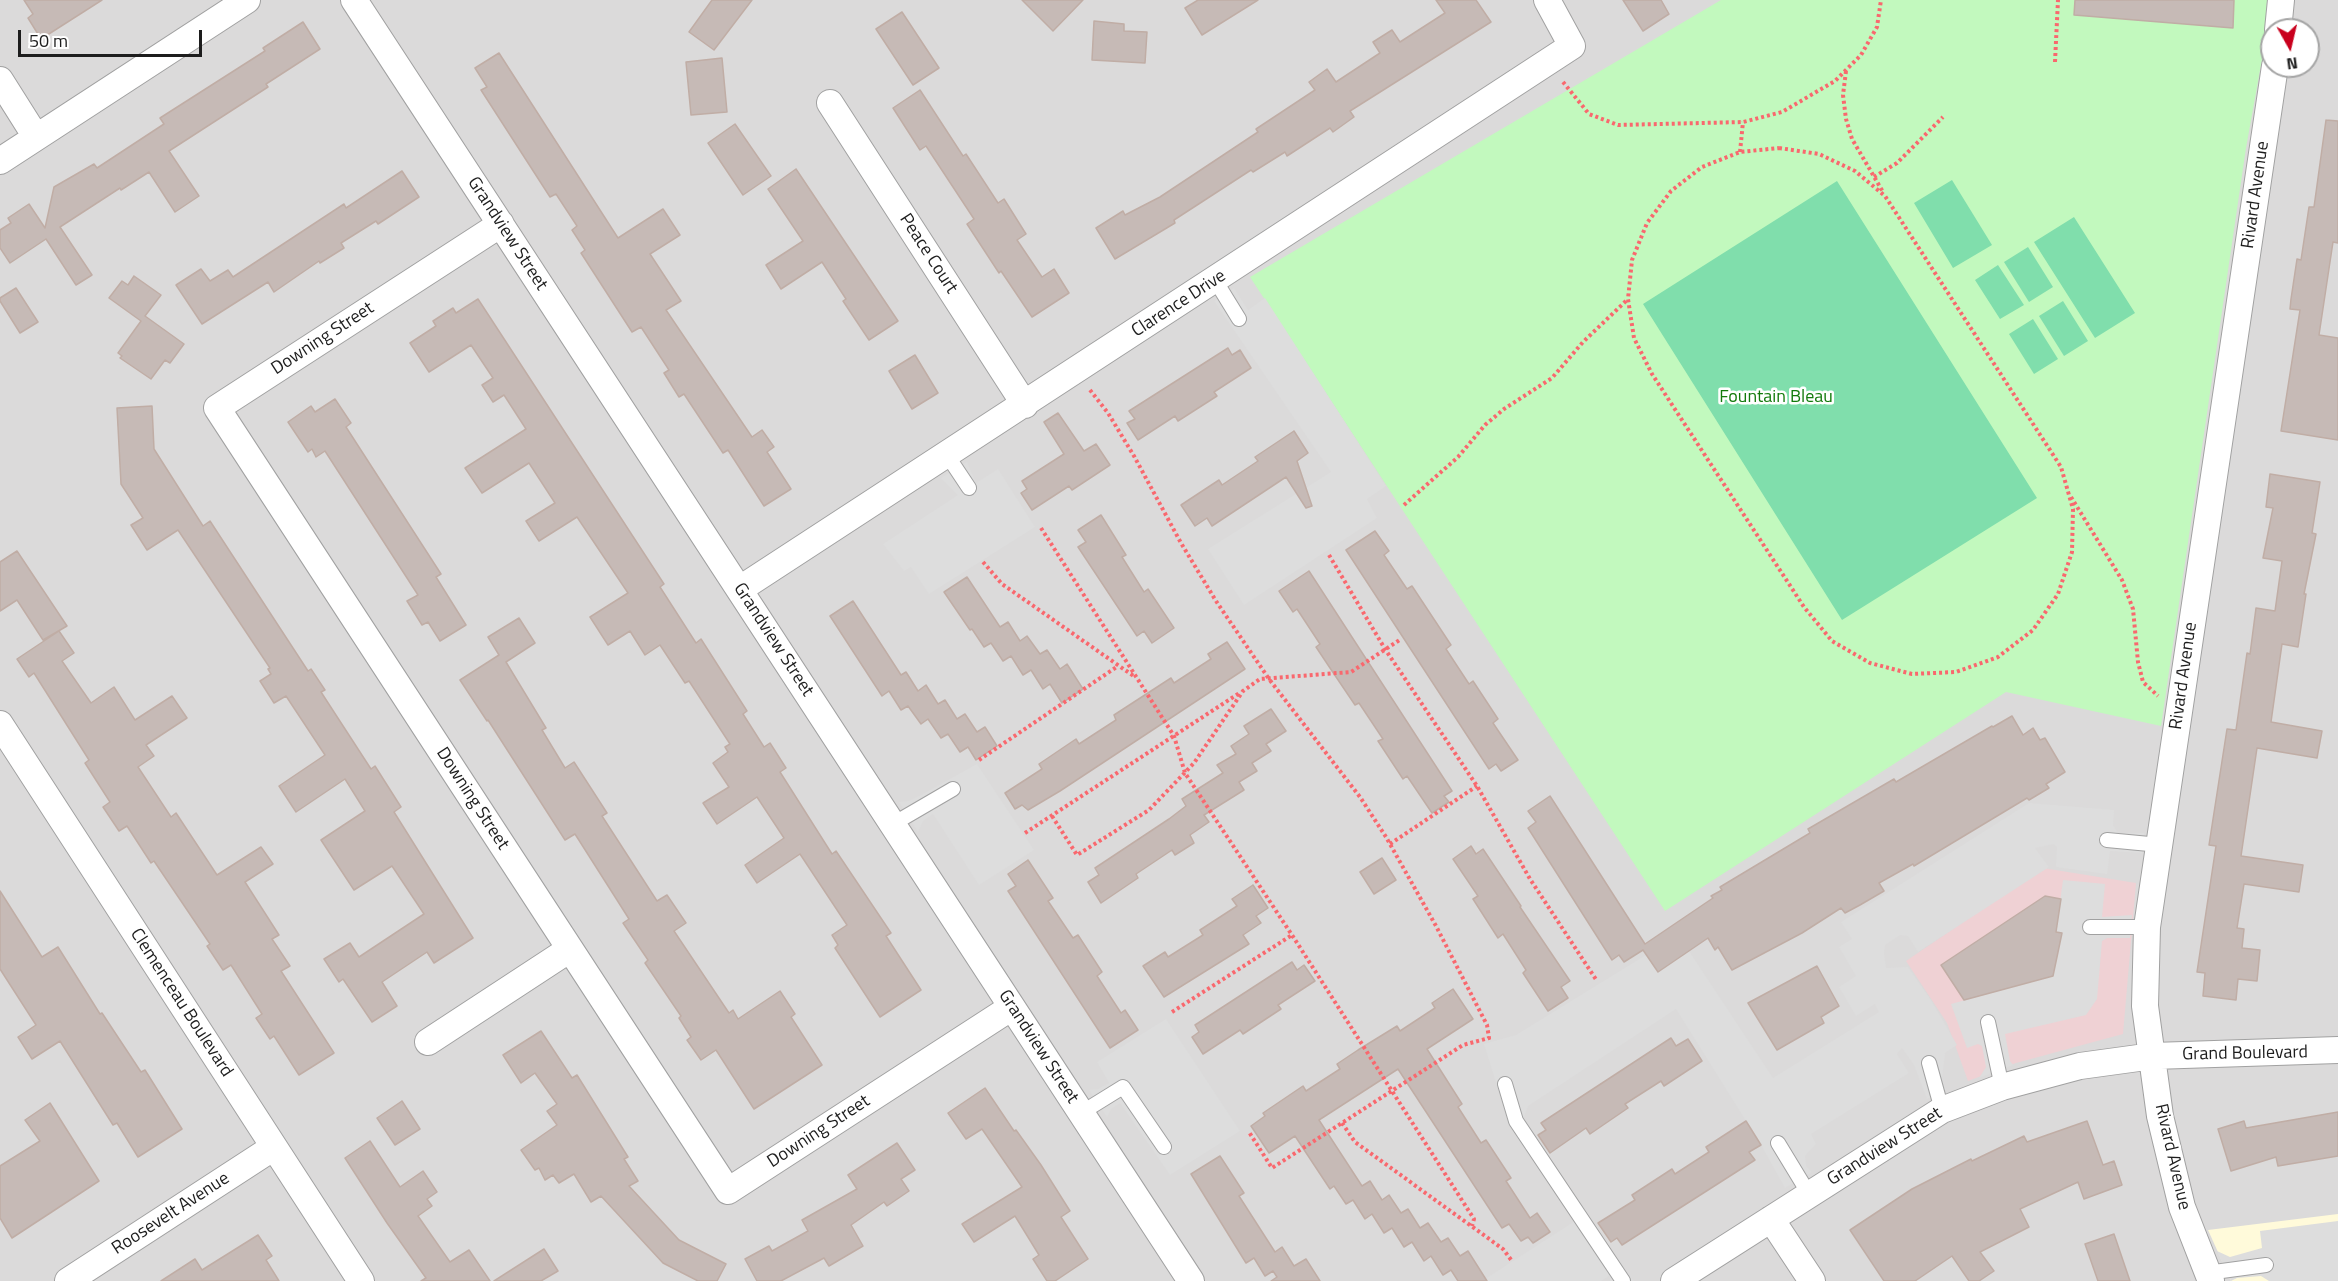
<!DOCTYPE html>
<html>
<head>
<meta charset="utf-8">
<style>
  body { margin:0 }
  #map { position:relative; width:2338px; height:1281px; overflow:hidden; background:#eee8e2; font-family:"Titillium Web",sans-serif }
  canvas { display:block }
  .north { position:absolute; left:2260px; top:18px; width:60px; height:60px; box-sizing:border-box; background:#fff; border:2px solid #a5a5a5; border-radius:50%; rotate:172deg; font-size:16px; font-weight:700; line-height:24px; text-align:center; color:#1d1d1d }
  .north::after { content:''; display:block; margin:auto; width:21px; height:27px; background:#c9001d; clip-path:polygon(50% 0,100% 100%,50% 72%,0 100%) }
  .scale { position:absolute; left:18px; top:30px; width:184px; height:27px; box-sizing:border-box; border:3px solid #1d1d1d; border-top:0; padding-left:8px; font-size:18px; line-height:21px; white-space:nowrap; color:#1d1d1d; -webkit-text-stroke:4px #fff; paint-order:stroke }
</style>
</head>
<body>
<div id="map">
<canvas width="2338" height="1281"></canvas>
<div class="north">N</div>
<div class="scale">50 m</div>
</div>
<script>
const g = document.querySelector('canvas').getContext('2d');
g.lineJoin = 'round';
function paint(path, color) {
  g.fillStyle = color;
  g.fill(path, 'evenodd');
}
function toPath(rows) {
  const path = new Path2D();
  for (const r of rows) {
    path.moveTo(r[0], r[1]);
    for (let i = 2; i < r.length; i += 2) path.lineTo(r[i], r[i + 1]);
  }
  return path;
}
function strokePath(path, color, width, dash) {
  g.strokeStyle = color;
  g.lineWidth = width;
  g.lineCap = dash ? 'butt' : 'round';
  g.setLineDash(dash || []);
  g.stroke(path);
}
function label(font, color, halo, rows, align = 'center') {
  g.font = font + ' "Titillium Web",sans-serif';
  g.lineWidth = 5;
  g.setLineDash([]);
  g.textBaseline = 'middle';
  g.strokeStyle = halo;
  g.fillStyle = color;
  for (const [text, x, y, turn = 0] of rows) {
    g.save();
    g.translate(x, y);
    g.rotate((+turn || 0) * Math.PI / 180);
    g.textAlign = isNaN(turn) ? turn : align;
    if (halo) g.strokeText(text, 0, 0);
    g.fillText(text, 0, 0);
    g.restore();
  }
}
const residential = toPath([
  [0,0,2338,0,2338,1281,0,1281],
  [2272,30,2308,30,2308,66,2272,66]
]);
const commercial = toPath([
  [2043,868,2136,883,2123,1034,2016,1063,1968,1081,1947,1023,1906,961]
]);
const education = toPath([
  [2338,1214,2338,1281,2231,1281,2208,1230]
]);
const park = toPath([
  [1721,0,2267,0,2264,48,2246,148,2161,726,2006,692,1665,911,1250,277]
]);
const pitch = toPath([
  [1952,180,1992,245,1953,268,1914,203],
  [1837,181,2037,498,1842,620,1643,304],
  [2074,217,2135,313,2095,338,2034,242],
  [2028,247,2053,287,2029,302,2004,262],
  [1998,265,2024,305,2000,319,1975,280],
  [2063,301,2088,341,2064,356,2039,316],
  [2033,319,2058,359,2034,374,2009,334]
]);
const parking = toPath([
  [1234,288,1248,310,1265,298,1386,486,1367,499,1377,518,1244,605,1208,549,1331,472,1214,301],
  [967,462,976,483,998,469,1035,527,929,594,911,567,904,571,883,544,958,495,941,478],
  [977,764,1034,850,979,885,933,814,923,821,918,832,899,802,909,801,921,795],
  [2029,803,2114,810,2113,825,2118,833,2144,833,2142,853,2110,851,2107,874,2056,867,2057,847,2053,844,2035,848,2049,867,1918,952,1908,936,1900,935,1885,945,1884,953,1886,968,1908,967,1931,1000,1957,1045,1945,1053,1942,1079,1946,1090,1927,1099,1914,1065,1902,1048,1897,1054,1909,1073,1811,1134,1816,1144,1805,1156,1806,1166,1812,1172,1785,1188,1761,1145,1676,1009,1528,1106,1523,1119,1615,1259,1634,1281,1611,1281,1609,1276,1601,1281,1482,1281,1575,1221,1508,1121,1484,1044,1516,1035,1646,955,1658,972,1689,951,1773,1078,1879,1012,1875,1004,1856,1016,1839,987,1856,976,1839,947,1852,939,1841,922],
  [2063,880,2105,884,2102,917,2132,915,2130,938,2107,938,2102,941,2097,999,2086,1015,2005,1034,2010,1061,2013,1065,1979,1078,1986,1067,1982,1046,1978,1044,1967,1048,1951,1004,2053,976,2062,933,2056,932],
  [1166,1019,1240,1131,1170,1175,1120,1103,1111,1109,1107,1117,1089,1090,1098,1089,1109,1083,1097,1062],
  [2338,1221,2338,1281,2269,1281,2261,1276,2237,1278,2231,1281,2217,1251,2230,1257,2262,1248,2260,1231]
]);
const building = toPath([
  [24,0,102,0,41,39,28,18,33,14,24,0],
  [712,0,752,0,714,50,689,32,712,0],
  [1022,0,1083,0,1053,31,1022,0],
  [1198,0,1258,0,1202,35,1185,8,1198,0],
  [1436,0,1476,0,1491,22,1350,111,1354,117,1333,132,1330,128,1287,156,1285,152,1253,172,1251,170,1174,220,1175,223,1115,259,1096,228,1123,211,1125,215,1160,197,1258,132,1256,129,1315,90,1309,82,1327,69,1336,82,1380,53,1373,42,1392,30,1400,42,1445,13,1436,0],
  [1623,0,1661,0,1669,14,1643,31,1623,0],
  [2075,0,2234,0,2233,28,2074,15,2075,0],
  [902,12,939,68,913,85,876,29,902,12],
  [1094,21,1124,24,1124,31,1147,32,1145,63,1092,60,1094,21],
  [303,22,320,49,266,84,268,87,169,151,199,196,175,212,149,172,121,190,120,188,60,227,92,275,76,285,46,239,10,263,0,248,0,230,11,223,8,218,29,204,45,228,54,187,94,164,97,168,164,124,160,118,265,51,263,48,303,22],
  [499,53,618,238,663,209,680,235,650,254,681,301,666,310,752,437,762,430,774,447,767,452,791,489,764,506,728,450,723,453,684,394,679,397,664,373,669,370,641,327,632,332,581,253,585,250,572,230,577,226,556,194,550,197,481,90,487,87,475,68,499,53],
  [722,58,727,112,691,115,686,62,722,58],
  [920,90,963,156,966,154,998,203,1004,199,1026,234,1017,240,1042,277,1054,269,1069,293,1032,317,1001,271,999,273,967,224,974,219,926,146,920,150,893,108,920,90],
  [2326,120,2338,121,2338,243,2333,242,2319,335,2338,338,2338,440,2281,431,2300,310,2290,309,2291,299,2297,259,2301,260,2309,207,2314,207,2326,120],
  [735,124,771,176,743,195,708,143,735,124],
  [796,169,898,321,869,340,843,301,846,299,822,262,781,289,766,265,803,241,768,189,796,169],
  [402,171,419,197,378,224,376,221,341,243,344,248,320,263,319,261,274,292,268,282,202,324,176,285,201,269,210,281,228,270,233,277,344,204,346,208,402,171],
  [134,276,161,295,145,316,184,344,170,363,165,360,151,379,120,358,122,356,118,353,141,321,109,298,122,281,128,285,134,276],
  [16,288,38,322,20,333,0,301,0,298,16,288],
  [478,299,664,584,660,587,696,643,701,639,747,711,743,714,764,747,770,743,786,768,780,772,832,854,836,851,891,933,886,936,921,990,880,1017,835,948,838,945,832,935,847,925,800,854,757,883,745,865,784,838,757,797,717,824,703,803,729,787,713,763,728,752,725,747,730,744,689,681,685,683,660,645,645,655,630,631,608,645,590,617,628,593,577,517,539,541,526,521,555,503,529,463,482,493,465,468,526,429,504,395,493,402,482,385,493,378,471,345,429,372,410,343,436,326,433,321,453,308,456,313,478,299],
  [1228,348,1232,355,1240,350,1251,368,1214,392,1217,396,1178,421,1175,416,1138,440,1127,423,1135,419,1129,411,1228,348],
  [915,355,938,393,912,409,889,371,915,355],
  [335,399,351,423,346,427,441,574,436,577,466,625,440,641,428,622,422,625,407,601,418,595,325,451,316,457,312,449,308,452,288,422,311,406,315,412,335,399],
  [152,406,154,449,203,526,210,521,308,671,311,669,325,690,321,692,371,769,375,766,401,807,394,812,473,938,434,963,427,952,382,982,397,1006,372,1022,343,979,339,982,324,959,350,943,359,957,424,914,392,866,354,890,321,840,365,811,345,779,296,812,279,786,325,755,286,696,274,703,260,681,271,674,268,669,270,668,178,530,147,550,131,525,143,518,121,484,117,408,152,406],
  [1058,413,1084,451,1096,444,1110,465,1072,490,1069,486,1032,510,1021,493,1027,489,1022,481,1064,454,1044,422,1058,413],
  [1294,431,1308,453,1297,461,1312,506,1306,508,1286,477,1212,526,1207,518,1195,526,1181,505,1219,480,1222,485,1258,461,1255,457,1294,431],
  [2270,474,2320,482,2312,533,2316,534,2304,594,2306,594,2298,647,2282,644,2271,722,2322,731,2317,758,2257,748,2241,856,2303,865,2299,892,2244,884,2237,928,2244,929,2242,948,2260,950,2257,981,2238,979,2236,1000,2203,996,2205,973,2197,972,2216,846,2209,845,2227,729,2236,730,2247,653,2250,654,2256,608,2275,611,2282,561,2263,558,2273,508,2266,507,2270,474],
  [1101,515,1126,555,1122,557,1144,592,1148,589,1174,628,1152,643,1144,631,1137,636,1078,547,1086,542,1078,530,1101,515],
  [1375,531,1389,551,1384,555,1407,589,1412,586,1451,645,1446,649,1469,684,1473,681,1498,719,1493,723,1518,760,1501,771,1496,764,1489,769,1346,550,1375,531],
  [17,551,67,626,43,640,17,600,0,611,0,562,17,551],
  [1309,571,1452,791,1444,796,1449,802,1432,813,1407,776,1403,779,1378,741,1383,739,1359,703,1355,705,1330,668,1316,647,1320,644,1297,609,1293,612,1279,591,1309,571],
  [967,577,1000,627,1008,622,1020,641,1027,636,1040,654,1047,650,1060,669,1067,664,1083,689,1062,703,1050,684,1043,689,1031,670,1023,675,1011,656,1003,661,991,643,984,647,972,629,970,630,944,592,967,577],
  [853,601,901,675,906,672,918,691,926,685,938,704,945,700,957,719,965,714,977,732,985,727,997,746,976,760,968,747,960,752,948,734,941,738,928,719,921,724,908,706,901,710,889,691,882,696,830,616,853,601],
  [519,618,535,643,506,662,546,728,542,730,565,768,574,762,607,813,602,816,657,901,667,895,686,923,674,931,729,1013,733,1010,738,1019,780,991,795,1014,791,1017,822,1065,754,1109,716,1050,701,1060,687,1040,691,1037,679,1018,681,1016,645,963,648,960,623,923,629,919,617,900,575,834,565,840,488,720,487,721,460,680,499,655,488,637,519,618],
  [59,631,74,653,62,661,91,703,114,687,135,720,172,696,187,718,146,745,154,756,138,767,171,817,176,813,217,875,261,847,273,864,245,882,279,935,272,939,290,966,281,971,334,1053,299,1075,274,1036,270,1039,256,1018,262,1014,231,965,223,970,207,946,210,944,154,861,151,863,127,826,119,831,103,807,110,802,85,763,89,760,34,673,29,677,17,659,59,631],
  [1227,642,1245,669,1060,791,1028,810,1022,805,1015,809,1005,793,1042,769,1039,764,1076,739,1079,744,1116,720,1114,715,1171,678,1174,683,1211,659,1208,654,1227,642],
  [1271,709,1286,731,1266,744,1271,751,1252,763,1257,771,1239,782,1244,790,1204,815,1209,822,1190,835,1194,843,1175,855,1172,850,1136,874,1138,878,1101,903,1088,882,1099,875,1095,868,1169,819,1186,806,1182,799,1223,773,1217,765,1236,754,1231,746,1249,734,1244,726,1271,709],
  [2012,716,2023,735,2033,728,2040,740,2045,738,2065,772,2046,784,2049,788,2029,800,2027,798,1914,866,1913,864,1879,883,1884,891,1860,905,1845,913,1841,908,1802,933,1732,970,1718,947,1715,950,1708,938,1658,972,1643,950,1624,962,1619,955,1612,960,1528,828,1536,822,1528,811,1550,796,1645,944,1713,898,1711,896,1722,890,1720,887,1810,833,1808,829,1894,779,1896,782,1992,726,1993,727,2012,716],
  [1471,846,1476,854,1483,849,1521,906,1520,907,1570,981,1561,987,1568,998,1548,1011,1523,973,1526,970,1503,934,1498,938,1473,899,1478,896,1453,859,1471,846],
  [1382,858,1396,880,1374,894,1360,872,1382,858],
  [1028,860,1053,898,1048,901,1073,938,1078,935,1102,972,1097,976,1121,1013,1125,1010,1138,1030,1110,1048,1008,891,1016,886,1008,874,1028,860],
  [1253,885,1268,908,1256,916,1261,923,1243,935,1249,944,1164,997,1143,966,1165,952,1168,957,1203,935,1200,930,1237,906,1232,899,1253,885],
  [0,891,42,957,58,947,100,1014,102,1013,141,1072,145,1070,182,1129,138,1157,117,1123,113,1125,60,1041,32,1059,18,1037,36,1025,0,969,0,891],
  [2045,896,2061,899,2056,932,2062,933,2053,976,1964,1000,1941,965,2045,896],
  [1292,962,1297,970,1304,965,1315,981,1278,1005,1281,1009,1243,1034,1240,1030,1203,1054,1192,1037,1199,1032,1195,1025,1292,962],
  [1817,966,1839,1006,1821,1017,1824,1023,1777,1050,1748,1003,1817,966],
  [1453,989,1473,1019,1427,1049,1462,1104,1458,1107,1481,1143,1486,1140,1511,1178,1506,1181,1530,1218,1537,1213,1550,1232,1533,1243,1528,1237,1521,1241,1509,1224,1502,1228,1398,1069,1319,1120,1362,1186,1370,1181,1382,1200,1389,1195,1401,1213,1408,1209,1420,1228,1428,1223,1441,1242,1448,1238,1460,1256,1468,1251,1487,1281,1458,1281,1451,1270,1443,1275,1431,1256,1424,1261,1412,1242,1404,1247,1392,1228,1384,1233,1372,1214,1365,1219,1353,1200,1346,1204,1334,1186,1330,1189,1295,1136,1269,1153,1251,1126,1265,1116,1263,1113,1303,1086,1306,1091,1340,1069,1337,1064,1358,1050,1397,1026,1400,1031,1435,1008,1432,1003,1453,989],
  [541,1031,572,1078,577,1075,628,1157,624,1159,638,1181,629,1186,679,1240,726,1264,717,1281,698,1281,663,1263,601,1196,591,1202,574,1174,559,1183,553,1175,545,1180,539,1168,535,1170,521,1150,557,1125,547,1111,557,1104,535,1073,521,1083,503,1055,541,1031],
  [1671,1038,1676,1046,1688,1039,1702,1061,1664,1086,1661,1081,1625,1104,1628,1108,1590,1134,1586,1128,1550,1153,1538,1135,1546,1130,1541,1123,1671,1038],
  [985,1088,1014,1131,1016,1130,1041,1165,1070,1211,1061,1217,1088,1259,1055,1281,1047,1281,1033,1259,1039,1255,1015,1216,974,1242,962,1224,1022,1187,982,1129,966,1139,948,1113,985,1088],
  [402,1101,420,1129,395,1145,377,1118,402,1101],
  [50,1103,99,1181,12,1238,0,1218,0,1166,40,1141,25,1120,50,1103],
  [2338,1112,2338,1156,2278,1166,2276,1157,2231,1171,2218,1129,2244,1121,2246,1128,2338,1112],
  [1746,1121,1761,1145,1749,1152,1755,1160,1622,1245,1617,1238,1611,1242,1598,1223,1635,1200,1632,1195,1672,1169,1675,1174,1709,1152,1706,1147,1746,1121],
  [2087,1121,2103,1165,2114,1161,2122,1185,2084,1199,2078,1182,2020,1209,2029,1227,1980,1252,1994,1271,1979,1281,1969,1281,1952,1256,1915,1281,1884,1281,1850,1230,1912,1189,1971,1159,1972,1161,2024,1136,2027,1142,2087,1121],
  [370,1141,400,1187,423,1171,437,1192,427,1199,432,1206,418,1216,450,1262,469,1250,490,1281,421,1281,426,1278,387,1223,345,1158,370,1141],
  [897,1143,915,1170,901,1179,909,1191,887,1206,884,1202,851,1225,863,1246,829,1266,824,1258,781,1281,757,1281,745,1259,769,1246,772,1251,808,1231,802,1220,857,1189,848,1175,897,1143],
  [1220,1156,1244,1193,1239,1196,1275,1252,1282,1247,1294,1266,1306,1259,1320,1281,1271,1281,1277,1277,1273,1271,1265,1276,1254,1258,1246,1263,1191,1174,1220,1156],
  [2114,1234,2130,1281,2098,1281,2085,1244,2114,1234],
  [258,1235,272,1256,266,1260,279,1281,161,1281,195,1259,202,1270,258,1235],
  [544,1249,558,1271,541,1281,494,1281,544,1249]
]);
const path = toPath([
  [2055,62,2058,0],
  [1846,71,1843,95,1846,119,1852,139,1883,192],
  [1563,82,1589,114,1618,125,1743,122,1782,112,1835,81,1861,55,1877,27,1881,0],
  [1779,148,1819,154,1855,171,1885,196,2061,467,2073,509,2072,552,2058,594,2033,630,1998,657,1956,672,1912,674,1870,663,1832,641,1804,607,1652,374,1634,338,1628,299,1632,260,1647,223,1671,191,1702,167,1740,152,1779,148],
  [1740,152,1743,122],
  [1874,177,1897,163,1943,117],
  [1090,390,1108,413,1134,456,1181,543,1216,601,1269,679,1360,797,1386,837,1436,926,1487,1025,1489,1038,1463,1045,1272,1168,1249,1132],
  [2071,497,2122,580,2133,609,2138,662,2143,682,2158,696],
  [1404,505,1458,457,1485,425,1504,409,1552,378,1583,342,1627,300],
  [1041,528,1174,736,1185,773,1292,935,1474,1219,1472,1226],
  [1329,555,1385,649,1477,786,1530,879,1597,981],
  [983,562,1002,584,1135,677],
  [979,760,1118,666],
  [1052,816,1077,855,1149,810,1194,763,1243,691,1260,679,1351,672,1401,639],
  [1025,833,1241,692],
  [1390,844,1477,786],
  [1172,1012,1292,935],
  [1342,1123,1355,1142,1503,1249,1512,1261]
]);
const service = toPath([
  [1215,280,1239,319],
  [947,455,969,488],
  [893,824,953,789],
  [2107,840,2160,845],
  [2090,927,2147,927],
  [1988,1022,2002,1087],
  [1929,1063,1942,1110],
  [1505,1084,1516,1121,1623,1281],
  [1081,1113,1123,1087,1164,1147],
  [1778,1143,1809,1194],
  [2207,1273,2266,1265]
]);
const minor = toPath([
  [354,0,1191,1281],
  [2278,30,2281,0],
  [0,80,36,137],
  [830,103,1025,405],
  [0,161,247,0],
  [501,224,217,408,728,1191,1012,1007],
  [740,589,1572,46,1547,0],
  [0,724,361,1281],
  [428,1042,570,949],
  [1771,1219,1812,1281],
  [68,1281,274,1147],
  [1674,1281,1942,1110,2002,1087,2080,1066,2153,1056,2338,1050],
  [2211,1281,2182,1207,2160,1116,2145,1006,2147,927,2275,66]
]);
const streetNames = [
  ["Rivard Avenue",2256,195,-82],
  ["Grandview Street",507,234,57],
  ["Peace Court",928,254,57],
  ["Clarence Drive",1179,304,-33],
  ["Downing Street",323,339,-33],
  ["Grandview Street",773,640,57],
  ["Rivard Avenue",2184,676,-82],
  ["Downing Street",472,799,57],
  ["Clemenceau Boulevard",181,1003,57],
  ["Grandview Street",1038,1047,57],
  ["Grand Boulevard",2245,1054,-1],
  ["Downing Street",819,1132,-33],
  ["Grandview Street",1885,1147,-32],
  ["Rivard Avenue",2172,1157,77],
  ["Roosevelt Avenue",171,1214,-33]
];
const parkNames = [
  ["Fountain Bleau",1776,398]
];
paint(residential, '#dbdada');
paint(commercial, '#efd1d4');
paint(education, '#fffada');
paint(park, '#c2f9be');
paint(pitch, '#80deac');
paint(parking, '#ddd');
paint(building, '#c6bab6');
strokePath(building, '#c0ada5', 1.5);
strokePath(service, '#a1a1a1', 16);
strokePath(minor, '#a1a1a1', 28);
strokePath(path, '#f9686e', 4, [3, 3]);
strokePath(service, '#fff', 14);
strokePath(minor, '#fff', 26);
label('18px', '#1d1d1d', '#fff', streetNames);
label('18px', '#127a0b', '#fff', parkNames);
</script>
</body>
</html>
